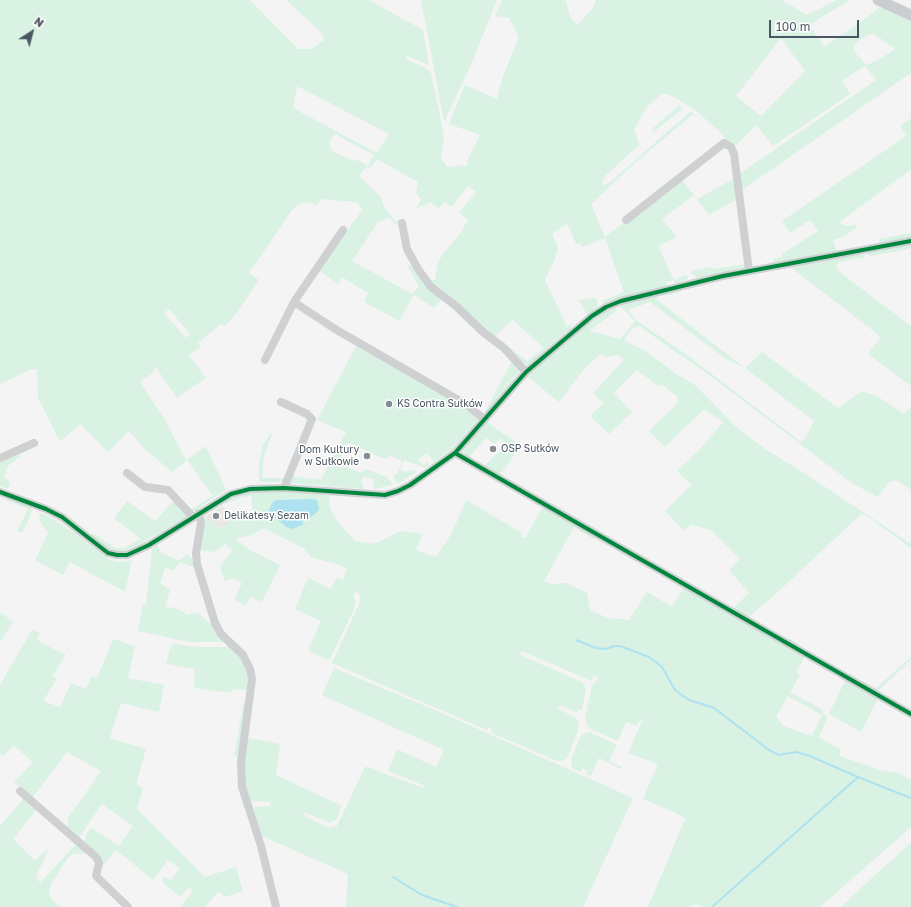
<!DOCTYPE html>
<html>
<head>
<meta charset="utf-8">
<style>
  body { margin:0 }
  #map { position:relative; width:911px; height:907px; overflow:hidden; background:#f4f4f4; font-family:"Golos Text",sans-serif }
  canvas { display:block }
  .north { position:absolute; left:12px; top:12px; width:40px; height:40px; -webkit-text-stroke:3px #fff; paint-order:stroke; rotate:36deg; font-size:11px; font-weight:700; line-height:16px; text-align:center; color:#4a5661 }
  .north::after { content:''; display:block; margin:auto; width:14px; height:18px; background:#4a5661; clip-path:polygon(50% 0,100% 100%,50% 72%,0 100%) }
  .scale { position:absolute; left:769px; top:20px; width:90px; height:18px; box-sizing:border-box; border:2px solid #4a5661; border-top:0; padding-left:5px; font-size:12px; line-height:14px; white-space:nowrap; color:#4a5661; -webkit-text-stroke:3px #fff; paint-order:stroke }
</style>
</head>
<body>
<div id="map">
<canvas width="911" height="907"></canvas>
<div class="north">N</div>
<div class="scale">100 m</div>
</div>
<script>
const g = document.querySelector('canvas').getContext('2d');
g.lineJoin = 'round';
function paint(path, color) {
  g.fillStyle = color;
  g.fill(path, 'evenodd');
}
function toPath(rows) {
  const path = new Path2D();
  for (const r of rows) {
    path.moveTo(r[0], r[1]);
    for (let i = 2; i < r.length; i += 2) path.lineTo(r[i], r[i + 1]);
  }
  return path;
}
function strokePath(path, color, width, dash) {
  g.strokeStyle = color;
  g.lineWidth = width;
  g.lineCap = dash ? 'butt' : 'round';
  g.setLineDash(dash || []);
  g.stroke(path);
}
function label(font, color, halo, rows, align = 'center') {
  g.font = font + ' "Golos Text",sans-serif';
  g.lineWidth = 3;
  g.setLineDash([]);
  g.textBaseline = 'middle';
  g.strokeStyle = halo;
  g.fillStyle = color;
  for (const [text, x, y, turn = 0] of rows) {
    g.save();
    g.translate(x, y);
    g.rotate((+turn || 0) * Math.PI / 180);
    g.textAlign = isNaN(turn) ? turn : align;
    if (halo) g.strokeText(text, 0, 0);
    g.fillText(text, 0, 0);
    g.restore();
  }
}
const commercial = toPath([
  [222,506,233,518,223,527,215,526,205,517]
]);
const green = toPath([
  [0,0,250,0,298,49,311,49,324,40,322,33,286,0,369,0,423,30,429,65,407,56,406,59,424,67,431,73,444,136,441,158,447,167,468,165,467,161,480,135,449,124,465,85,497,99,503,76,519,37,509,18,495,16,502,0,566,0,570,17,577,25,593,8,596,0,782,0,807,15,837,0,850,0,809,25,824,46,850,30,879,8,883,8,911,21,911,73,742,190,740,175,742,172,876,80,865,66,842,81,850,94,773,146,756,125,734,147,726,141,723,135,699,113,676,98,667,94,662,94,647,107,634,129,639,145,605,176,601,185,608,184,690,112,698,116,692,115,636,162,591,204,605,237,681,179,694,195,662,219,677,237,658,246,674,280,686,275,688,279,675,284,674,280,666,282,667,287,604,303,602,301,624,292,605,238,582,247,580,243,576,244,567,223,552,234,558,247,555,259,545,280,567,327,572,323,571,328,528,365,518,360,428,280,435,280,438,262,443,254,459,235,468,220,459,213,476,192,468,186,452,207,444,202,439,209,430,202,416,209,421,199,416,193,418,182,377,159,370,168,367,166,359,176,381,197,384,207,398,224,395,225,390,217,378,222,352,261,412,294,419,287,406,263,415,268,442,298,434,308,414,295,399,321,364,302,368,293,342,277,338,284,318,270,363,209,356,202,346,201,322,199,316,205,309,202,301,203,292,210,249,273,259,280,238,311,225,326,221,324,198,343,201,347,189,355,206,378,177,398,155,366,153,373,140,382,165,420,186,460,206,446,226,490,192,512,190,510,213,496,187,460,172,472,145,449,129,431,108,452,80,424,61,441,57,436,38,398,37,369,32,369,0,384],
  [873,33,895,49,880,59,866,65,854,51,855,44,860,39],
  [781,38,805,71,761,116,736,96],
  [297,86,389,134,377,153,293,108],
  [335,134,374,155,368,166,356,159,353,161,332,151,329,143],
  [169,309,190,334,186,338,164,313],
  [513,320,544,348,527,361,495,336],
  [421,0,497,0,471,65,444,122],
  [679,105,683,108,654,132,652,129],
  [911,118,911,169,841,221,840,223,847,226,855,225,857,227,845,236,833,240,837,252,775,263,773,259,782,257,782,254,818,231,810,220,790,233,782,221,906,136,900,126],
  [735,178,736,200,709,215,697,199],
  [911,233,911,238,880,245,879,239],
  [911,244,911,248,898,251,870,256,866,253],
  [862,254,866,257,839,262,836,265,837,270,911,326,911,386,868,354,881,337,793,269,793,267],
  [745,260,745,267,698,278,690,273,694,270,710,267,714,269,741,265,744,264],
  [679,290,681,292,656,297,657,300,745,368,762,352,838,408,862,391,878,397,904,414,911,407,911,490,896,480,888,483,878,497,853,484,713,378,639,326,632,329,624,340,647,352,675,373,695,385,735,426,765,449,801,471,911,544,911,548,865,515,861,514,778,592,750,616,751,619,785,639,790,639,799,645,796,645,732,609,749,593,729,570,740,559,712,531,692,525,683,530,665,511,691,485,677,471,701,448,723,422,704,409,665,447,649,431,678,403,677,396,661,384,658,386,637,370,614,393,632,412,609,434,590,416,603,403,593,393,624,360,618,355,607,357,601,354,584,369,559,402,527,376,534,369,604,312,615,308,617,310,589,331,621,339,635,321,619,305],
  [650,302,726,359,745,368,814,421,804,440,801,442,687,355,637,321,628,310],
  [594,298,597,300,598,306,588,316,579,300],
  [356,346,466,407,478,420,449,452,434,462,427,453,418,460,423,465,427,462,429,465,425,468,404,460,400,470,406,472,412,470,417,472,397,484,393,474,397,475,402,461,389,455,387,459,379,457,350,443,346,444,340,458,349,462,347,466,338,461,336,465,342,468,343,466,361,473,366,469,387,477,393,485,373,489,374,479,364,477,361,480,364,489,289,483,291,476,321,480,346,432,317,420],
  [512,361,519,370,519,372,484,414],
  [487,422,521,446,499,476,483,467,502,449,500,446,504,442,501,439,494,444,486,438,469,457,464,456,463,451],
  [271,433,272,434,264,457,262,478,285,478,282,482,259,482,259,461,263,445],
  [18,453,21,456,8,466,4,477,10,482,8,489,0,486,0,461],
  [276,490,328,495,330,496,329,497,329,507,339,524,355,541,374,544,401,531,423,534,416,550,436,557,452,533,466,500,522,533,521,537,525,538,541,510,545,507,596,536,593,539,574,527,544,581,552,584,567,583,587,593,590,610,608,618,629,620,647,592,672,607,685,586,803,655,804,658,796,672,800,675,790,692,823,710,823,714,828,716,845,681,853,683,878,698,861,732,829,714,819,737,841,750,839,756,883,771,898,773,911,780,911,827,820,907,702,907,696,904,689,907,648,907,685,819,674,812,643,799,658,764,628,753,643,719,639,722,637,726,626,722,618,741,589,728,585,719,592,685,598,679,598,677,594,676,591,681,589,680,522,651,520,655,582,682,586,689,582,709,576,712,560,705,558,709,575,717,579,724,577,733,567,758,562,761,557,761,492,733,491,728,489,727,487,730,332,663,359,604,360,597,357,591,353,595,356,601,354,609,330,659,328,660,308,650,321,621,295,609,308,578,331,589,337,577,343,580,347,569,335,563,312,558,303,548,264,528,252,535,235,539,250,550,280,565,262,602,251,597,246,606,234,600,242,583,233,578,225,581,220,567,232,550,225,544,214,552,199,550,205,517,215,526,223,527,233,518,236,521,253,512,251,496,242,497,226,504,225,502,243,494],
  [276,500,290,501,286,527,268,512,272,503],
  [788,696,822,715,812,736,783,726,776,716],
  [9,499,32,507,30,517,22,533,17,531,28,509,5,500],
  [175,499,188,512,187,517,131,549,122,552,113,551,89,535,95,534,115,548,124,548,141,539,115,519,117,514,127,501,155,521],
  [40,513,44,514,69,529,110,560,118,562,132,560,125,592,70,562,63,575,35,560,48,533,39,520],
  [157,545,162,553,179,561,187,554,192,559,194,567,179,562,174,570,165,568,160,583,170,590,165,607,176,608,188,615,198,612,207,621,214,625,224,640,223,642,190,642,138,631,143,604,146,604,152,549],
  [0,612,13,622,0,642],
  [32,630,40,633,37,640,65,655,69,647,60,642,70,647,53,676,57,679,43,701,60,707,71,683,86,689,93,674,93,677,97,678,113,639,135,646,128,678,164,685,159,712,121,703,110,738,146,749,137,781,137,785,143,789,137,809,205,877,236,867,243,891,225,897,219,891,205,907,180,907,192,892,192,889,190,888,187,889,180,897,163,883,163,876,171,880,180,869,168,860,153,880,116,850,100,869,84,844,87,832,92,828,119,846,133,826,102,804,78,839,67,830,68,818,101,771,67,752,32,798,14,782,33,762,14,746,3,756,0,753,0,685],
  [173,644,199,647,229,647,241,658,248,675,247,690,232,689,231,693,194,688,195,669,166,664,170,648],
  [911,657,911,660,878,691,831,665,876,688],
  [334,668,442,713,633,798,583,907,346,907,348,874,262,836,253,809,255,807,271,806,270,802,250,801,246,793,243,758,248,738,280,744,276,775,342,806,336,820,330,823,301,811,308,818,329,828,337,826,365,767,368,767,426,789,423,785,388,771,397,749,436,767,444,750,322,695],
  [243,705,247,707,239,755,234,756],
  [589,732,617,745,609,761,622,767,621,769,599,758,591,776,587,775,586,770,583,768,580,772,572,768,571,760,581,735],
  [23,799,36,810,13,839,35,861,47,849,49,849,36,876,40,883,77,843,88,853,73,854,68,858,51,884,49,893,53,901,61,907,0,907,0,826],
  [911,843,911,907,841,907,879,871]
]);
const water = toPath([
  [315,499,318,502,319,510,308,520,304,520,302,525,293,529,286,527,268,512,272,503,276,500]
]);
const stream = toPath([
  [576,640,596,648,606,649,614,646,620,646,649,657,662,667,675,690,689,700,714,708,769,750,779,755,796,752,810,756,858,777],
  [393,877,422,895,457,907],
  [712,907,858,777,911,798]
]);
const minor = toPath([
  [626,220,724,143,731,147,734,154,749,271],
  [402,223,407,249,418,269,431,287,456,306,483,332,504,348,526,372],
  [294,302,335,329,467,405,484,419],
  [265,360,294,302,343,230],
  [281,402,307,414,312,419,284,488],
  [455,453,911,714],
  [0,458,34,443],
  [127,473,145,487,168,490,193,517],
  [0,492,46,509,62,517,108,553,117,555,127,555,149,545,231,494,250,489,284,488,385,495,398,491,410,485,455,453,526,372,592,316,606,307,621,301,723,276,911,241],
  [199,513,201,523,196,553,197,564,215,623,221,634,243,655,250,669,252,679,241,762,242,787,261,846,276,907],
  [20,791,96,857,99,863,96,876,128,907]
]);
const major = toPath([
  [878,0,911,15]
]);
const cycleway = toPath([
  [455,453,911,714],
  [0,492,46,509,62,517,108,553,117,555,127,555,149,545,231,494,250,489,284,488,385,495,398,491,410,485,455,453,526,372,592,316,606,307,621,301,723,276,911,241]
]);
const markers = [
  [389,404,4,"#868d94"],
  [493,449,4,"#868d94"],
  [367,456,4,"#868d94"],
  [216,516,4,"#868d94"]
];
const poiNames = [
  ["KS Contra Sułków",397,404],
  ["OSP Sułków",501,449],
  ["Dom Kultury",359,450,"right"],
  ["w Sułkowie",359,462,"right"],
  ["Delikatesy Sezam",224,516]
];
paint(commercial, '#e8e7e3');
paint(green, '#d9f2e3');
paint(water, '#aee2f0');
strokePath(stream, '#aee2f0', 2);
strokePath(minor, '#ced0d2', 8);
strokePath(major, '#caced1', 11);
strokePath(cycleway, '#00873e', 4);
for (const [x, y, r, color] of markers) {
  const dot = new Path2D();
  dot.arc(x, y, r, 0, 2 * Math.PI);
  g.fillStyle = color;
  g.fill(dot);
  strokePath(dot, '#fff', 1.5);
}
label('10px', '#4a5661', '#fff', poiNames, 'left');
</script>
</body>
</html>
